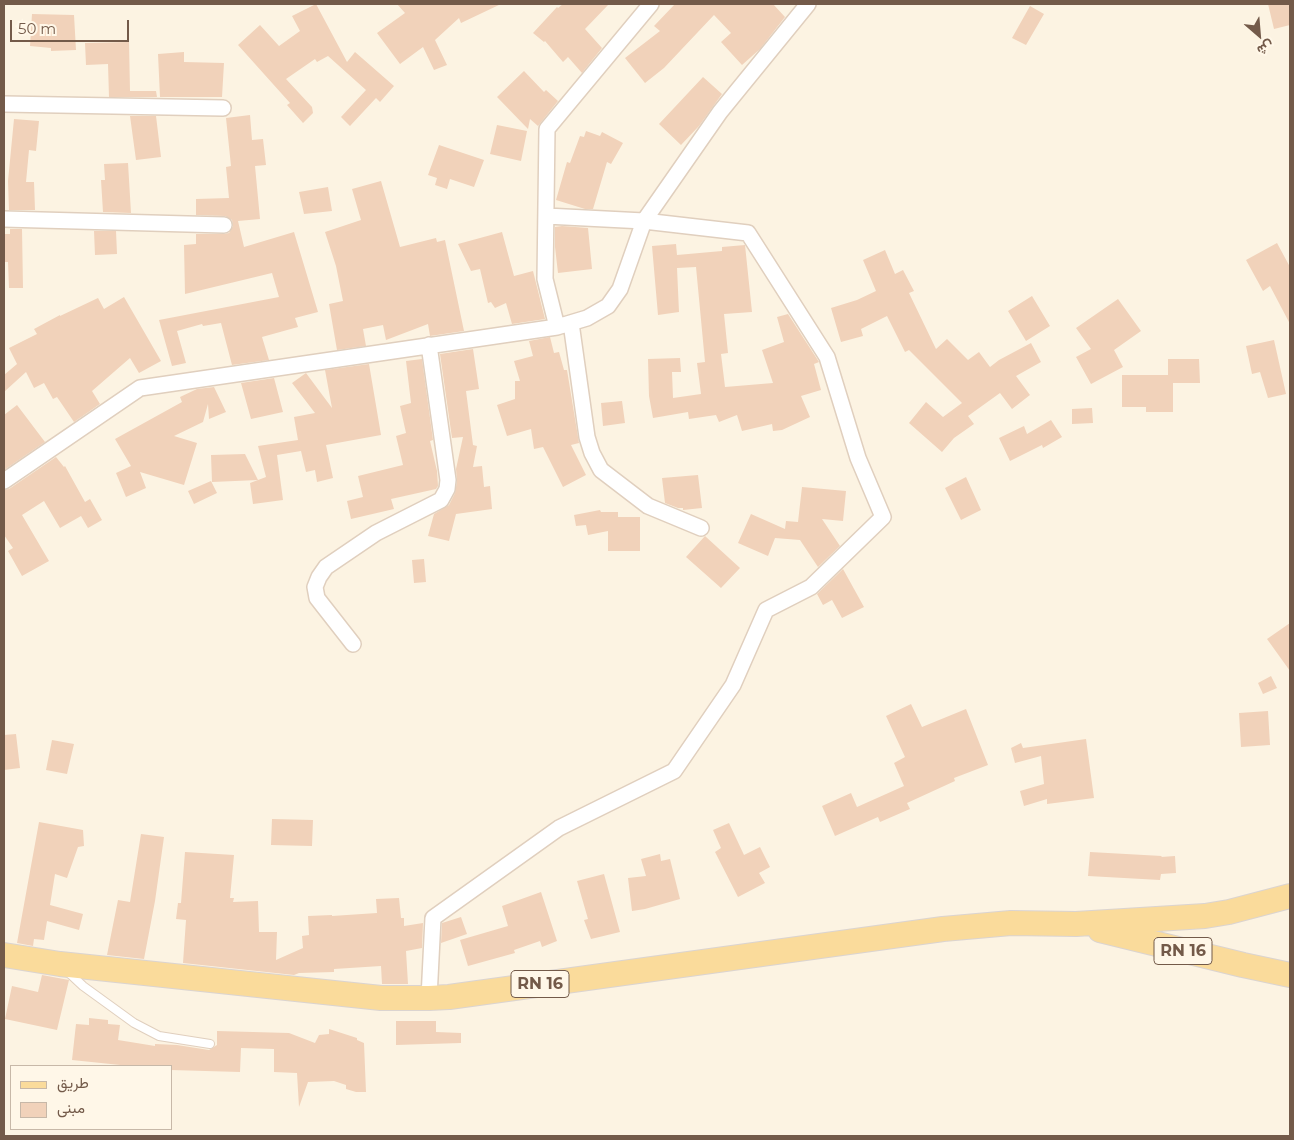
<!DOCTYPE html>
<html>
<head>
<meta charset="utf-8">
<style>
  body { margin:0 }
  #map { position:relative; width:1294px; height:1140px; overflow:hidden; background:#fcf3e2; font-family:Montserrat,Vazirmatn,sans-serif }
  canvas { display:block }
  .frame { position:absolute; inset:0; border:5px solid #735a49; pointer-events:none }
  .legend { position:absolute; left:10px; top:1065px; width:162px; height:65px; box-sizing:border-box; background:#fff7e8; border:1px solid #c7b8a8; margin:0; padding:6px 9px; list-style:none; font-size:15px; color:#735a49 }
  .legend li { display:flex; align-items:center; gap:10px; height:25px }
  .legend b { width:25px; border:1px solid #c7b8a8 }
  .north { position:absolute; left:1234px; top:10px; width:50px; height:50px; -webkit-text-stroke:4px #fff7e8; paint-order:stroke; rotate:153deg; font-size:14px; font-weight:700; line-height:20px; text-align:center; color:#735a49 }
  .north::after { content:''; display:block; margin:auto; width:18px; height:22px; background:#735a49; clip-path:polygon(50% 0,100% 100%,50% 72%,0 100%) }
  .scale { position:absolute; left:10px; top:20px; width:119px; height:22px; box-sizing:border-box; border:2px solid #735a49; border-top:0; padding-left:6px; font-size:15px; line-height:18px; white-space:nowrap; color:#735a49; -webkit-text-stroke:4px #fff7e8; paint-order:stroke }
</style>
</head>
<body>
<div id="map">
<canvas width="1294" height="1140"></canvas>
<div class="frame"></div>
<ul class="legend">
<li><b style="height:6px;background:#fadb9b"></b>طريق</li>
<li><b style="height:14px;background:#f1d2ba"></b>مبنى</li>
</ul>
<div class="north">ش</div>
<div class="scale">50 m</div>
</div>
<script>
const g = document.querySelector('canvas').getContext('2d');
g.lineJoin = 'round';
function paint(path, color) {
  g.fillStyle = color;
  g.fill(path, 'evenodd');
}
function toPath(rows) {
  const path = new Path2D();
  for (const r of rows) {
    path.moveTo(r[0], r[1]);
    for (let i = 2; i < r.length; i += 2) path.lineTo(r[i], r[i + 1]);
  }
  return path;
}
function strokePath(path, color, width, dash) {
  g.strokeStyle = color;
  g.lineWidth = width;
  g.lineCap = dash ? 'butt' : 'round';
  g.setLineDash(dash || []);
  g.stroke(path);
}
function label(font, color, halo, rows, align = 'center') {
  g.font = font + ' Montserrat,sans-serif';
  g.lineWidth = 5;
  g.setLineDash([]);
  g.textBaseline = 'middle';
  g.strokeStyle = halo;
  g.fillStyle = color;
  for (const [text, x, y, turn = 0] of rows) {
    g.save();
    g.translate(x, y);
    g.rotate((+turn || 0) * Math.PI / 180);
    g.textAlign = isNaN(turn) ? turn : align;
    if (halo) g.strokeText(text, 0, 0);
    g.fillText(text, 0, 0);
    g.restore();
  }
}
const building = toPath([
  [316,4,347,62,355,52,394,86,380,102,376,98,350,126,341,117,366,90,328,56,317,62,315,59,286,79,312,107,313,113,303,123,287,105,290,103,238,45,260,25,279,46,300,31,292,16],
  [397,4,501,4,461,23,459,18,435,40,447,65,434,70,423,47,400,64,377,33,405,13],
  [563,4,609,4,585,29,602,48,582,73,568,57,563,62,545,41,544,42,533,33,557,7,558,8],
  [675,4,773,4,785,17,760,49,742,65,721,42,731,33,714,15,664,68,645,83,625,58,660,31,654,26],
  [1268,4,1290,4,1290,25,1274,29],
  [1030,6,1044,14,1026,45,1012,38],
  [32,14,74,15,76,50,51,51,51,48,30,46],
  [129,42,130,91,156,91,157,97,109,97,108,64,86,65,85,43],
  [184,52,184,62,224,63,222,97,160,97,158,54],
  [524,71,544,92,546,90,558,101,538,126,530,119,528,129,497,97],
  [703,77,722,94,699,126,681,145,659,124],
  [250,115,252,140,263,139,266,165,255,166,260,219,238,221,244,247,294,232,318,312,295,318,298,327,262,337,269,360,232,365,221,323,203,326,202,324,177,331,186,363,172,366,159,320,279,297,272,273,185,294,184,245,196,244,196,234,224,234,229,233,233,226,232,220,225,216,196,215,196,199,229,198,226,167,231,166,226,118],
  [130,116,156,116,161,157,136,160],
  [14,119,39,121,36,151,29,150,26,182,34,182,35,210,9,210,8,181],
  [497,125,527,131,521,161,490,154],
  [586,131,600,136,602,132,623,143,611,164,607,162,593,209,585,209,556,200,567,162,570,163,580,136,584,137],
  [439,145,484,160,474,187,450,179,447,189,435,185,437,178,428,175],
  [128,163,131,213,103,212,101,180,105,180,104,164],
  [381,181,400,247,436,238,437,242,445,240,464,331,430,336,428,324,386,340,383,325,363,329,366,346,337,350,329,304,343,301,336,266,325,232,361,220,352,189],
  [328,187,332,211,304,214,299,192],
  [562,226,588,228,592,269,558,273,555,247,555,227],
  [10,229,22,229,23,288,9,288,8,262,4,262,4,234,10,234],
  [94,231,116,231,117,254,95,255],
  [502,232,514,276,533,271,545,319,512,324,506,303,495,308,491,302,488,303,480,269,471,271,458,244],
  [1277,243,1290,267,1290,324,1270,286,1263,291,1246,260],
  [676,244,677,255,722,251,722,247,745,245,752,312,724,314,728,353,721,354,725,387,773,383,762,350,784,342,777,317,788,314,819,362,814,364,821,390,801,396,810,417,782,430,773,431,772,424,742,431,737,415,719,422,716,415,689,419,688,412,653,418,649,396,648,359,680,358,681,372,672,372,673,398,701,394,697,363,705,362,696,267,677,268,679,312,658,315,652,246],
  [885,250,895,274,903,270,914,291,909,293,936,349,947,339,968,360,979,352,990,367,999,360,1031,343,1041,362,1016,376,1030,395,1012,409,1000,393,968,416,974,424,954,438,942,452,909,423,926,402,943,417,962,403,909,350,905,352,887,316,861,329,863,336,841,342,831,308,857,300,876,291,863,260],
  [1032,296,1050,326,1026,341,1008,311],
  [124,297,161,361,139,373,130,358,92,391,100,404,74,422,57,397,53,399,44,383,34,388,26,372,4,392,4,375,17,364,9,348,37,334,34,329,60,315,60,316,98,298,104,309],
  [1118,299,1141,331,1114,350,1123,367,1091,384,1076,357,1091,349,1076,328],
  [550,337,554,353,559,352,564,370,567,370,579,443,571,445,586,475,563,487,543,447,534,449,531,429,507,436,497,405,515,399,515,381,520,381,514,361,533,356,529,341],
  [1274,340,1286,394,1268,398,1260,372,1252,374,1246,346],
  [473,349,479,389,466,391,473,445,477,446,473,467,482,466,484,487,490,486,492,509,456,514,449,541,428,536,434,514,449,505,455,493,457,481,456,469,463,437,452,438,440,354],
  [422,359,433,440,430,441,437,471,438,486,436,489,391,499,394,509,351,519,347,501,363,497,358,476,403,465,396,436,406,433,400,406,411,403,406,361],
  [1168,359,1199,359,1200,383,1173,383,1173,412,1146,412,1146,407,1122,407,1122,375,1168,375],
  [369,364,381,435,326,445,333,478,317,482,315,470,306,472,301,451,277,455,283,500,253,504,250,483,266,477,258,446,298,440,294,417,315,413,292,383,306,373,332,408,325,370],
  [274,378,283,412,251,419,241,383],
  [214,387,226,412,209,419,208,404,203,422,174,436,197,443,184,485,140,472,146,488,126,497,116,473,131,466,115,439,182,402,180,397,197,389],
  [622,401,625,423,603,426,601,403],
  [17,405,45,442,4,470,4,415],
  [1092,408,1093,423,1072,424,1072,409],
  [1051,420,1062,437,1043,448,1042,445,1010,461,999,438,1024,426,1027,434],
  [245,454,258,480,212,482,211,455],
  [56,457,64,467,65,466,85,502,90,499,102,520,88,528,81,516,60,528,44,501,22,515,49,561,22,576,8,551,13,548,4,535,4,490,9,489],
  [698,475,702,508,683,510,683,508,678,508,665,503,662,478],
  [966,477,981,510,961,520,945,488],
  [211,481,217,493,194,504,188,491],
  [802,487,846,491,843,521,822,519,840,546,818,567,800,540,775,538,768,556,738,543,751,514,785,529,786,521,798,522],
  [600,510,601,512,618,512,618,517,640,517,640,551,608,551,608,531,588,535,586,525,576,526,574,515],
  [705,536,740,568,721,588,686,557],
  [424,559,426,582,414,583,412,560],
  [843,569,864,607,842,618,832,600,823,605,817,594],
  [1290,623,1290,671,1267,639],
  [1271,676,1277,688,1263,694,1258,683],
  [911,704,922,727,966,709,988,765,954,778,955,781,907,803,910,809,880,822,878,817,835,836,822,806,851,793,857,807,904,786,894,763,905,757,886,716],
  [1268,711,1270,745,1241,747,1239,713],
  [16,734,20,768,4,770,4,735],
  [1086,739,1094,798,1047,804,1047,799,1024,806,1020,791,1044,784,1041,756,1015,763,1011,748,1021,743,1023,748],
  [52,740,74,744,67,774,46,770],
  [272,819,313,820,312,846,271,845],
  [39,822,83,830,84,846,78,847,67,878,55,874,50,905,83,914,79,930,47,921,44,940,34,939,33,946,17,943],
  [729,823,744,855,760,847,770,867,759,873,765,883,738,897,715,852,721,848,713,830],
  [141,834,164,837,155,901,144,959,107,955,118,900,130,902],
  [185,852,234,855,230,898,234,898,233,902,258,901,259,932,277,932,276,960,303,948,302,936,309,935,308,916,332,915,332,916,377,913,376,899,399,898,401,918,404,918,404,926,423,923,422,948,406,951,408,984,382,984,381,966,334,969,334,972,299,973,294,975,183,963,186,920,176,919,178,903,181,903],
  [1090,852,1162,856,1161,857,1175,856,1176,873,1161,874,1160,880,1088,876],
  [660,854,661,861,670,859,680,899,645,909,632,911,628,878,646,876,641,859],
  [604,874,620,932,591,939,584,920,588,919,577,881],
  [541,892,557,941,542,947,540,941,514,950,515,953,468,966,460,940,508,926,502,906],
  [461,917,467,934,441,943,442,923],
  [42,975,69,980,57,1030,5,1019,12,986,38,992],
  [89,1018,108,1020,108,1024,120,1025,118,1040,155,1046,155,1044,177,1045,209,1050,217,1045,217,1031,289,1033,315,1043,319,1035,329,1034,329,1029,357,1038,357,1040,364,1043,366,1092,356,1092,346,1089,346,1085,334,1081,308,1082,299,1107,297,1073,274,1072,274,1049,241,1048,240,1072,171,1070,171,1066,130,1066,72,1060,76,1024,89,1025],
  [396,1021,436,1021,436,1032,461,1033,461,1043,396,1045]
]);
const lane = toPath([
  [67,971,83,986,134,1023,159,1036,210,1044]
]);
const street = toPath([
  [4,104,223,108],
  [4,219,224,225],
  [571,323,587,437,592,453,601,470,648,506,701,528],
  [557,327,587,318,608,306,620,289,644,221,720,112,808,4],
  [4,481,140,388,557,327,545,279,547,129,651,4],
  [353,644,317,598,315,587,319,577,326,567,376,533,441,500,447,489,448,480,429,345],
  [429,998,433,918,559,828,674,771,733,685,766,610,811,587,883,517,858,458,827,357,748,233,644,221,546,216]
]);
const primary = toPath([
  [1100,930,1243,965,1290,975],
  [4,955,60,964,381,998,429,998,449,997,943,929,1011,923,1076,924,1205,916,1229,912,1290,896]
]);
const shields = [
  [1183,951,58],
  [540,984,58]
];
const shieldNames = [
  ["RN 16",1183,951],
  ["RN 16",540,984]
];
paint(building, '#f1d2ba');
strokePath(lane, '#e0cfbe', 10);
strokePath(street, '#e0cfbe', 18);
strokePath(primary, '#dbd4d0', 26);
strokePath(lane, '#fff', 8);
strokePath(street, '#fff', 15);
strokePath(primary, '#fadb9b', 24);
for (const [x, y, w] of shields) {
  const box = new Path2D();
  box.roundRect(x - w / 2, y - 13.5, w, 27, 4);
  g.fillStyle = '#fff7e8';
  g.fill(box);
  strokePath(box, '#735a49', 1);
}
label('bold 16px', '#735a49', null, shieldNames);
</script>
</body>
</html>
